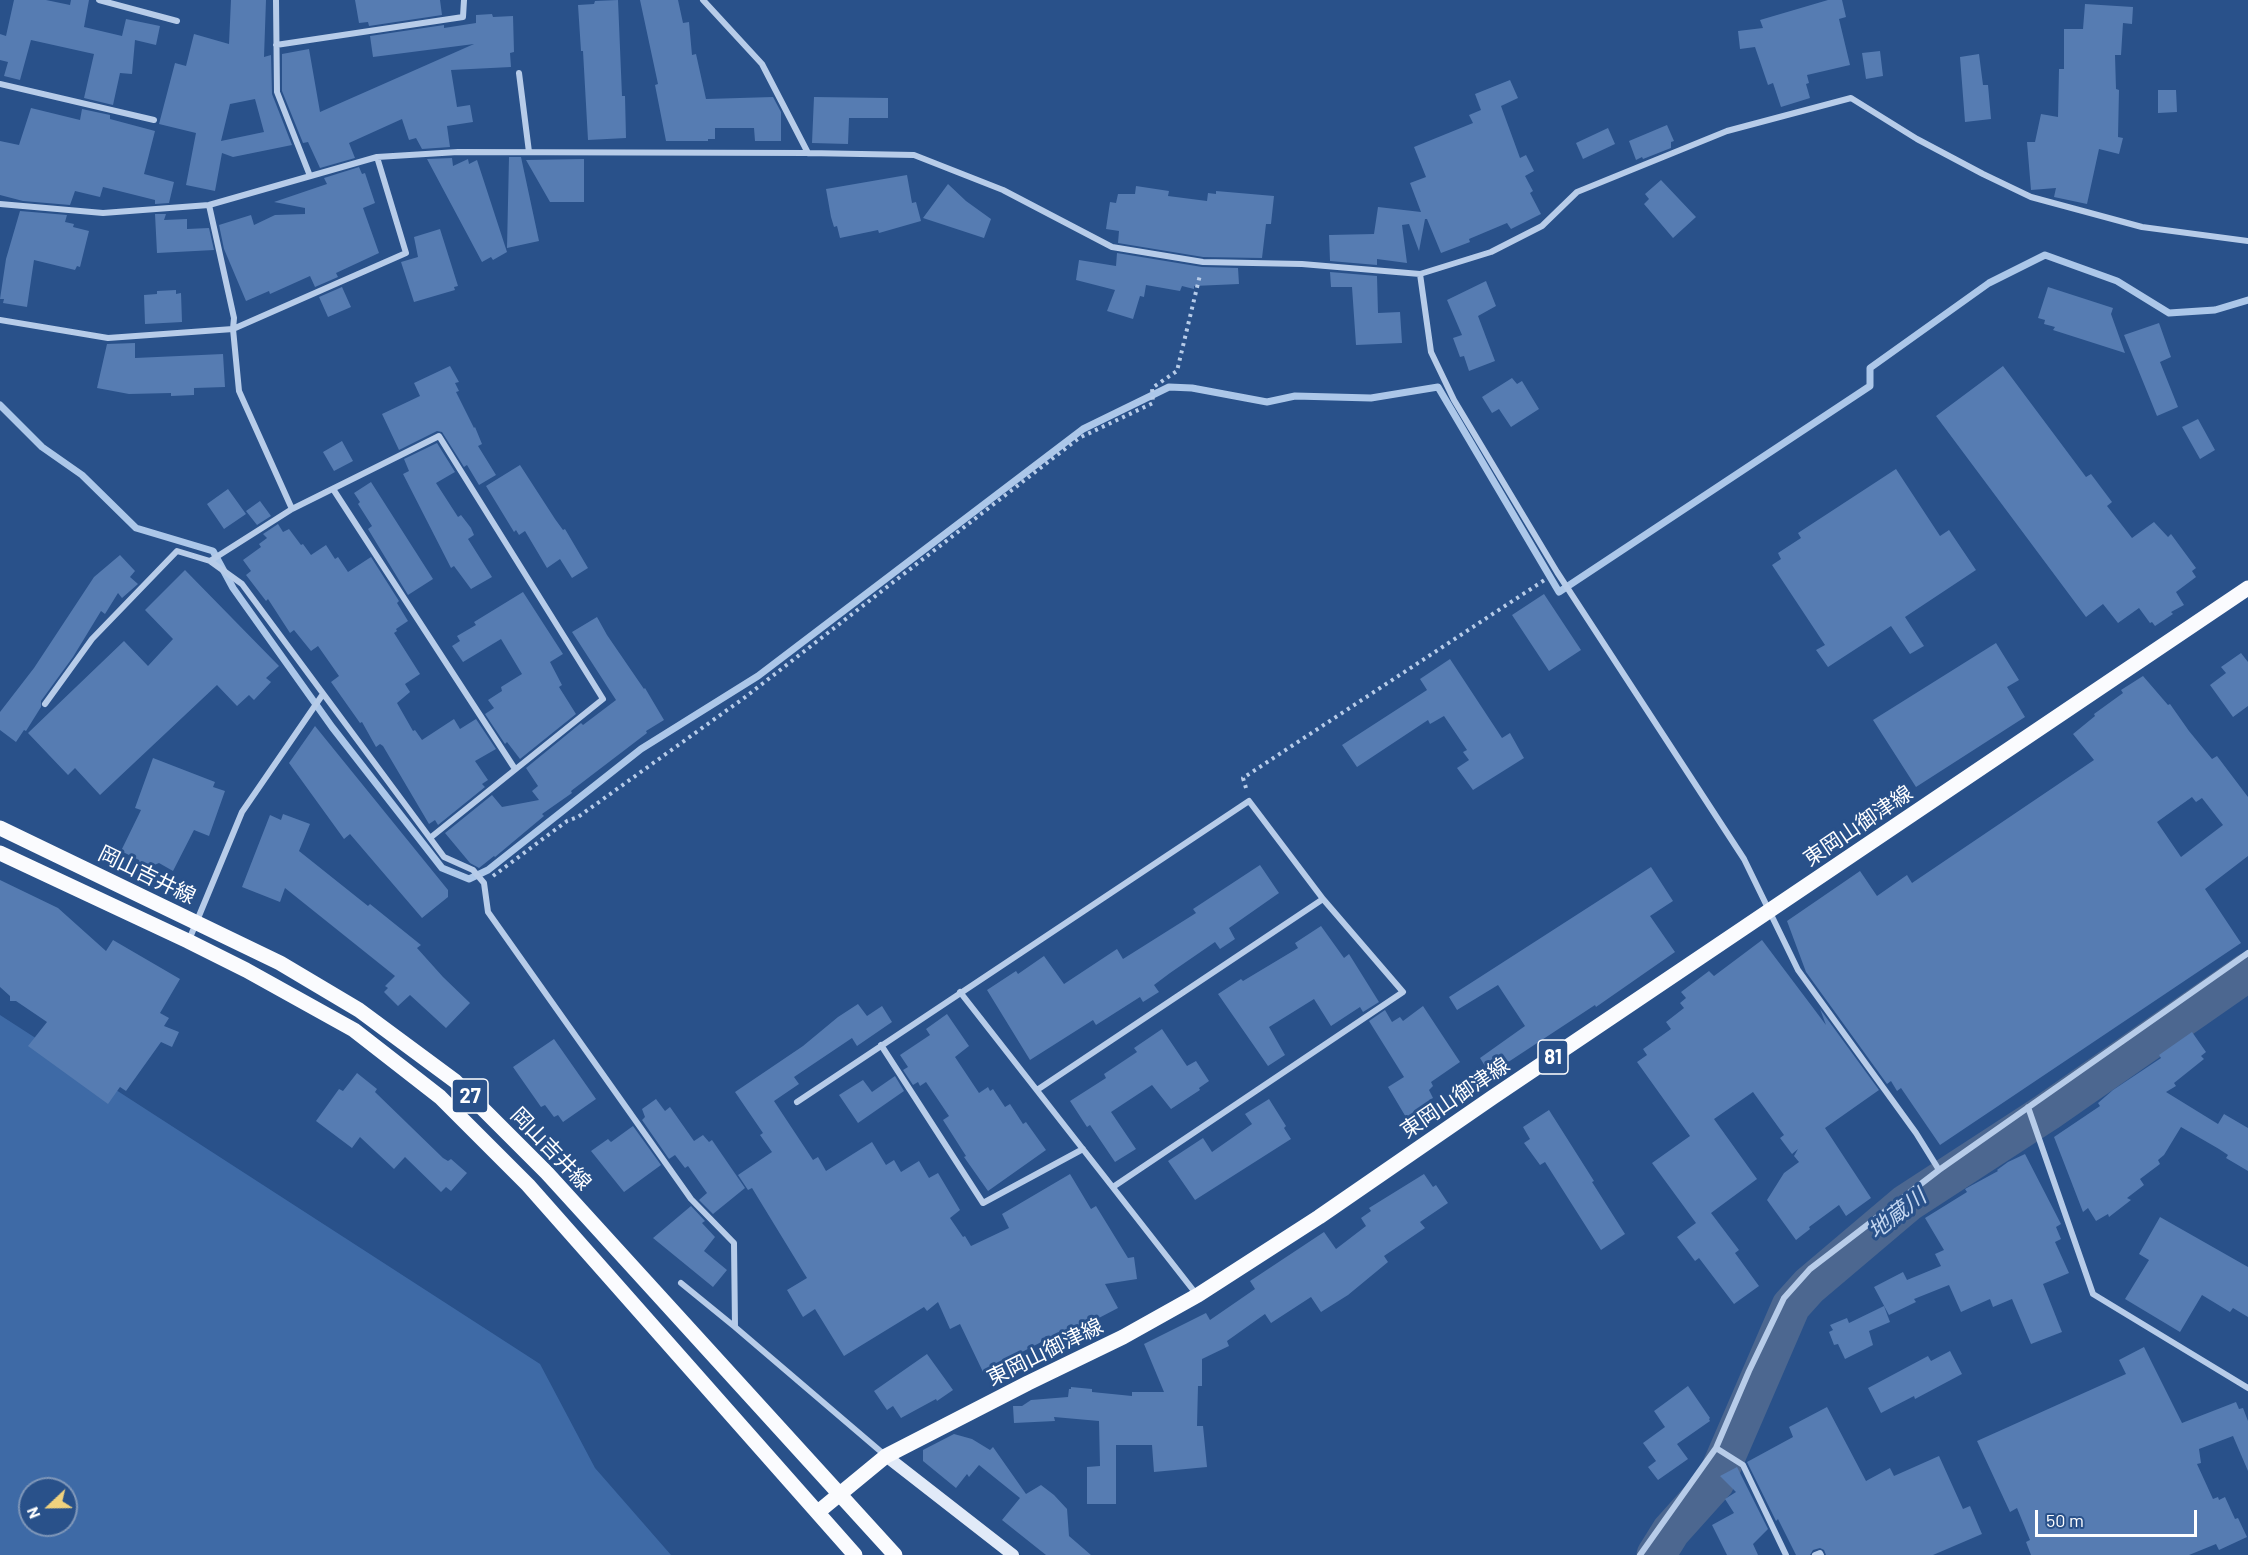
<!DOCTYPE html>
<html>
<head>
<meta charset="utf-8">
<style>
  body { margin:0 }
  #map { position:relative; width:2248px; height:1555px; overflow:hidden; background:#29518a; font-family:Barlow,sans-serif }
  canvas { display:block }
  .north { position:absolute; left:18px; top:1477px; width:60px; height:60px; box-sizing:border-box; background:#29518a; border:2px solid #7f97b9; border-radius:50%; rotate:248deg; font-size:16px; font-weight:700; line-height:24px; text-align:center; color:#fff }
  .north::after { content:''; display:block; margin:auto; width:21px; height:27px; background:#f0d27e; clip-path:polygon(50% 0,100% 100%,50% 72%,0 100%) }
  .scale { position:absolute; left:2035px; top:1510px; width:162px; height:27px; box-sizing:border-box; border:3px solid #fff; border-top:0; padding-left:8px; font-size:18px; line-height:21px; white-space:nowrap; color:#fff; -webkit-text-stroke:4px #29518a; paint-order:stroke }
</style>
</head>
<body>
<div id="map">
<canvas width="2248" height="1555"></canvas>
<div class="north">N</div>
<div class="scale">50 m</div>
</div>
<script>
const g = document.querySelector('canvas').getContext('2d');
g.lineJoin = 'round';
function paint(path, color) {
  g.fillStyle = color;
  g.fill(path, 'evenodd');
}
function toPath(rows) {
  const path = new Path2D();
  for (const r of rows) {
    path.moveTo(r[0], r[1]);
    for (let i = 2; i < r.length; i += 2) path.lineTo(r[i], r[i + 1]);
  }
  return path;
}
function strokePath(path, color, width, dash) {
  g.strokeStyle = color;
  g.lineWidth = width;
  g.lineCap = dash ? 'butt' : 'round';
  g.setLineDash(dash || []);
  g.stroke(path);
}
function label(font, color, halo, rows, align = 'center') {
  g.font = font + ' Barlow,"Noto Sans JP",sans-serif';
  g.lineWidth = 6;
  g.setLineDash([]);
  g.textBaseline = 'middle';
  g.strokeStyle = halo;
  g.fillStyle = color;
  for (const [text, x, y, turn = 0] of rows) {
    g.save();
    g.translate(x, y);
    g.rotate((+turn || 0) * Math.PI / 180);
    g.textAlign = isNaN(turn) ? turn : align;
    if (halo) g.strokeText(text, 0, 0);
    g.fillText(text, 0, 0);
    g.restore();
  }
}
const green = toPath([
  [0,1015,540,1364,595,1468,671,1555,0,1555],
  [30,1489,66,1489,66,1525,30,1525]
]);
const stream = toPath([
  [0,405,42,447,82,475,136,528,213,551,233,588,332,727,442,868,469,879,488,870,641,749,758,676,1083,429,1169,387,1192,388,1267,402,1295,396,1371,398,1438,387,1559,592,1870,386,1870,368,1989,283,2045,255,2117,281,2169,313,2215,310,2248,300]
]);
const river = toPath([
  [1656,1555,1671,1531,1715,1482,1791,1306,1809,1286,1907,1203,2047,1112,2248,972]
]);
const building = toPath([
  [14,0,46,0,70,5,71,0,89,0,84,27,122,36,126,19,160,26,156,45,135,40,132,74,120,73,113,105,84,98,94,54,31,40,20,80,4,76,8,62,0,60,0,34,6,36],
  [231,0,266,0,264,57,271,55,272,94,292,145,233,157,222,153,215,191,186,185,196,133,159,124,175,63,186,66,194,34,229,44],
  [255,99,264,132,221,141,230,104],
  [355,0,440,0,442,15,369,26,368,22,359,23],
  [618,0,622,96,625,96,626,138,588,140,583,51,581,51,578,5,594,4,595,1],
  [640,0,678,0,683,23,689,22,692,55,696,54,706,99,773,97,781,112,781,141,755,141,754,128,715,128,715,139,708,139,708,141,666,141,655,85,658,84],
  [1828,0,1842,0,1846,17,1839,19,1850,65,1807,75,1809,83,1806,84,1810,98,1781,107,1773,83,1768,85,1755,47,1740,49,1738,31,1763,28,1760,20],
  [2085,4,2133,7,2132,24,2123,23,2121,55,2115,55,2116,89,2119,90,2118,137,2123,138,2119,154,2099,149,2087,204,2054,197,2056,188,2031,190,2027,142,2035,142,2041,114,2058,117,2059,69,2064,69,2064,29,2083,29],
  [492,14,493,17,513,16,514,52,510,53,511,67,451,70,457,107,470,105,473,122,447,126,450,147,422,149,416,138,409,140,402,119,349,143,355,158,320,168,308,142,303,143,282,91,282,54,309,49,320,112,474,44,373,57,370,36,444,25,444,28,476,23,476,15],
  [1880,51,1883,76,1866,79,1862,53],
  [1979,54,1983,85,1988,85,1991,119,1965,122,1960,57],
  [1510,80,1518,98,1501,106,1520,158,1526,155,1534,171,1525,176,1533,191,1530,193,1541,214,1511,229,1507,223,1469,239,1470,242,1441,253,1427,219,1425,219,1419,251,1409,224,1402,225,1407,263,1377,259,1377,265,1330,261,1329,235,1374,234,1378,207,1421,212,1410,183,1426,177,1414,147,1473,123,1469,115,1481,110,1475,94],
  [2158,90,2176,90,2177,112,2158,113],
  [814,97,888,98,888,118,849,118,848,144,812,143],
  [31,108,80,120,82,109,110,115,110,119,155,131,144,174,174,182,169,203,155,204,155,200,103,187,100,197,75,191,70,205,23,201,0,195,0,141,19,145],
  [1667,125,1674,141,1671,142,1671,148,1643,159,1642,157,1636,160,1629,141],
  [1608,128,1615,144,1583,159,1576,143],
  [509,157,521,157,539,241,507,248],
  [452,158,453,166,468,159,469,164,477,160,507,252,493,260,491,257,482,262,427,159],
  [584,159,584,202,550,202,526,160],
  [359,167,362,174,365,173,375,203,363,208,379,253,336,273,338,277,315,287,310,276,270,294,269,291,246,301,224,249,219,225,251,215,254,225,275,215,305,214,305,208,274,202,327,184,324,178],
  [907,175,912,203,916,202,921,221,879,233,878,230,840,238,837,226,834,227,831,217,826,189],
  [1661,180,1696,217,1673,238,1644,204,1649,199,1645,194],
  [948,184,966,201,991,219,984,238,923,218],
  [1136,186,1169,191,1168,196,1207,201,1208,193,1216,194,1216,191,1274,196,1271,224,1266,224,1262,258,1203,257,1118,243,1119,231,1106,229,1110,202,1116,203,1118,194,1135,194],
  [20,211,67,215,65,222,74,224,73,227,89,231,80,267,77,266,75,270,34,260,27,307,3,303,4,299,0,299,6,259],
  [155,214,166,214,164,220,187,219,187,229,209,228,214,250,157,253],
  [440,229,458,286,454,287,455,290,414,302,401,262,418,257,414,237],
  [1117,253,1202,267,1238,268,1239,284,1194,286,1194,289,1182,286,1180,291,1146,285,1144,297,1140,296,1133,319,1107,311,1115,290,1076,280,1079,260,1116,266],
  [1330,272,1377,276,1378,313,1400,312,1402,343,1356,345,1352,287,1331,287],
  [1486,281,1496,306,1478,316,1495,361,1469,371,1464,356,1460,357,1453,338,1462,335,1447,300],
  [342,287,351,307,328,317,319,297],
  [2048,287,2113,308,2111,314,2125,353,2053,330,2055,327,2044,324,2045,320,2038,318],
  [176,290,176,294,181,293,182,322,145,324,144,295,157,294,157,291],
  [2159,323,2171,357,2160,362,2178,407,2157,416,2124,335],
  [135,343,135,358,223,354,225,387,194,388,194,395,171,396,171,393,129,394,97,388,107,344],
  [450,366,459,382,455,383,459,391,456,392,474,428,475,427,482,444,478,446,496,475,479,485,467,465,464,467,442,432,437,431,399,450,382,414,420,396,414,383],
  [2003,366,2086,477,2091,474,2112,502,2107,506,2132,538,2154,522,2168,537,2171,534,2196,568,2192,571,2196,577,2176,592,2184,605,2171,612,2173,614,2155,626,2152,622,2150,623,2139,608,2118,623,2103,604,2086,617,1936,416],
  [1512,378,1517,384,1522,381,1539,409,1511,427,1499,409,1492,413,1482,397],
  [2198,419,2215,450,2200,459,2182,427],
  [342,441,353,461,334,471,323,452],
  [437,443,455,472,436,483,458,517,461,515,471,528,474,535,468,539,492,577,471,589,454,566,451,568,403,474,409,471,404,459],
  [520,465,555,519,563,530,565,529,588,568,572,578,560,559,547,568,525,531,519,535,516,530,514,532,486,486],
  [1896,469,1940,536,1949,530,1976,570,1905,617,1924,646,1910,654,1891,626,1828,667,1816,650,1825,645,1772,565,1781,559,1778,553,1801,538,1798,533],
  [371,482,433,579,408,595,368,529,372,526,358,504,360,502,354,493],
  [228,489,246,514,224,529,207,504],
  [260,501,271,516,257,525,246,511],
  [278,524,283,532,289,529,301,545,303,544,311,555,326,545,335,559,338,557,348,572,371,557,399,601,397,603,408,621,396,629,397,631,394,633,420,674,405,684,410,692,397,703,413,731,415,730,422,740,454,719,460,729,476,719,496,749,475,761,488,780,482,784,485,787,438,825,435,820,429,824,383,746,380,744,376,747,362,722,360,723,331,682,339,676,318,646,311,651,294,630,290,633,268,599,266,601,246,575,251,571,243,560,261,547,259,544,267,538,263,534],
  [120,555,135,571,130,577,138,584,122,598,118,593,105,614,101,611,73,657,41,701,41,707,26,731,24,730,16,742,0,730,0,712,34,668,94,577],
  [185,570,279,666,266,678,271,682,254,700,249,695,237,706,217,685,100,795,75,768,68,775,28,733,124,641,148,666,173,639,145,610],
  [523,592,563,654,550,662,562,685,559,687,576,714,520,759,507,742,505,744,485,714,494,708,488,700,502,691,501,687,522,674,501,639,463,662,452,646,460,641,457,636,476,625,474,622],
  [1544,594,1581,650,1549,671,1512,615],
  [597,617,607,635,644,689,645,688,664,720,646,731,647,733,571,791,572,793,542,814,544,816,495,857,494,856,479,868,470,863,445,833,492,795,502,807,539,800,532,791,538,786,526,768,581,723,583,725,616,700,572,632],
  [1996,643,2019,680,2007,687,2025,717,1916,787,1873,720],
  [2241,653,2248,662,2248,706,2233,717,2210,685,2226,673,2221,667],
  [1450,659,1502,738,1510,733,1524,758,1473,790,1457,768,1469,760,1463,752,1467,750,1444,716,1430,724,1428,720,1357,767,1342,745,1427,690,1420,679],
  [2143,676,2168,705,2170,704,2189,731,2212,759,2217,756,2248,797,2248,856,2205,889,2241,943,1940,1145,1901,1088,1897,1091,1891,1081,1887,1084,1806,972,1787,921,1860,871,1877,896,1907,875,1912,883,2094,760,2073,734,2095,716,2094,714,2123,693,2121,690],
  [2192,797,2196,802,2202,798,2223,825,2181,857,2157,822],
  [315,726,448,890,448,897,422,918,350,834,344,839,289,763],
  [153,758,215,782,213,787,225,791,209,836,194,830,173,871,159,863,142,870,139,860,121,851,141,810,135,808],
  [283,814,310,824,299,851,368,906,370,904,421,945,417,948,443,977,470,1003,446,1028,410,995,398,1006,384,992,388,988,385,986,395,976,285,888,280,902,242,887,270,815,281,820],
  [1260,865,1279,893,1229,928,1235,939,1220,949,1215,942,1170,973,1154,985,1159,992,1143,1002,1140,997,1096,1025,1093,1020,1030,1060,987,990,1016,971,1018,974,1044,956,1064,984,1117,949,1123,959,1196,913,1193,909],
  [1651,867,1673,901,1650,916,1675,952,1596,1007,1595,1005,1490,1074,1480,1058,1525,1026,1498,985,1457,1010,1449,997],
  [0,880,58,908,106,951,113,940,180,979,160,1013,169,1018,164,1026,179,1032,172,1047,161,1042,126,1091,120,1087,108,1104,28,1046,47,1022,16,1001,10,1001,10,996,0,987],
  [1321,926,1344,958,1349,954,1379,1002,1363,1012,1360,1007,1331,1026,1314,999,1269,1027,1285,1055,1268,1066,1218,994,1241,979,1243,981,1298,948,1295,943],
  [1762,940,1826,1025,1820,1009,1879,1090,1825,1128,1871,1198,1846,1216,1839,1205,1809,1227,1810,1229,1796,1240,1767,1200,1784,1173,1799,1162,1794,1156,1798,1149,1792,1154,1780,1138,1784,1135,1753,1092,1714,1119,1757,1179,1711,1213,1739,1250,1735,1253,1759,1286,1734,1304,1699,1258,1695,1261,1677,1237,1696,1223,1652,1163,1690,1136,1637,1062,1647,1055,1643,1049,1671,1029,1666,1022,1684,1008,1680,1003,1686,998,1681,992,1709,971,1714,976],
  [858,1004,867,1016,882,1006,892,1022,857,1046,852,1038,794,1077,799,1084,774,1101,813,1160,818,1157,826,1171,872,1142,886,1165,894,1160,901,1172,919,1161,929,1178,938,1173,960,1210,950,1218,963,1237,965,1236,971,1246,1009,1228,1002,1214,1070,1174,1091,1209,1096,1206,1128,1258,1134,1257,1137,1279,1105,1284,1118,1308,1095,1320,1096,1322,1055,1344,1051,1337,1022,1352,1023,1361,998,1373,995,1367,983,1372,960,1324,950,1329,938,1302,927,1311,924,1307,844,1356,815,1309,803,1317,787,1290,807,1278,752,1188,748,1190,738,1175,772,1152,760,1135,763,1133,735,1092,803,1046,838,1017],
  [1423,1006,1460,1062,1431,1082,1433,1086,1429,1090,1433,1098,1429,1100,1438,1114,1413,1129,1388,1087,1404,1077,1369,1021,1385,1010,1392,1022,1400,1017,1403,1021],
  [947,1014,969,1046,955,1057,979,1093,988,1087,990,1091,993,1089,1005,1107,1010,1104,1023,1124,1026,1122,1046,1150,988,1191,964,1157,966,1156,943,1120,949,1116,926,1082,920,1086,918,1082,913,1085,903,1070,908,1067,900,1055,930,1035,926,1029],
  [1162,1029,1187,1066,1196,1061,1209,1081,1199,1088,1200,1090,1171,1109,1152,1085,1111,1112,1136,1149,1115,1162,1090,1125,1087,1127,1070,1101,1106,1078,1104,1074,1137,1052,1134,1048],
  [2192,1032,2206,1052,2201,1056,2204,1059,2174,1083,2176,1086,2166,1092,2218,1124,2224,1114,2248,1128,2248,1171,2226,1158,2228,1155,2219,1149,2181,1127,2164,1155,2158,1160,2160,1164,2140,1179,2144,1185,2127,1198,2131,1200,2109,1217,2108,1214,2096,1221,2088,1208,2083,1212,2054,1137,2100,1106,2098,1103,2113,1090,2161,1058,2159,1055],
  [554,1039,596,1099,563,1122,558,1115,554,1117,545,1105,541,1107,513,1067],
  [357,1073,377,1089,375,1092,443,1158,448,1161,451,1159,467,1173,451,1191,446,1187,441,1192,405,1157,394,1169,360,1137,352,1148,316,1121,339,1089,343,1091],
  [895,1076,904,1091,858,1123,839,1095,863,1080,872,1092],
  [656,1099,665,1111,670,1107,694,1141,703,1135,709,1142,712,1140,745,1188,713,1214,699,1200,707,1193,688,1166,685,1168,675,1155,669,1159,642,1120,645,1117,642,1109],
  [1269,1099,1286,1126,1284,1128,1291,1139,1195,1200,1168,1161,1203,1138,1212,1152,1252,1124,1245,1114],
  [1549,1110,1594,1181,1592,1182,1625,1234,1601,1250,1545,1162,1540,1165,1524,1143,1530,1139,1523,1127],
  [633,1126,661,1165,624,1192,591,1151,608,1139,611,1142],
  [2025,1154,2061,1224,2056,1227,2061,1239,2055,1242,2069,1273,2043,1284,2062,1332,2031,1344,2012,1299,1993,1307,1990,1299,1961,1312,1949,1285,1914,1299,1916,1302,1889,1315,1874,1287,1903,1272,1907,1280,1941,1266,1935,1254,1944,1250,1925,1218,1967,1192,1965,1189,1998,1171,1997,1170,2008,1162],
  [1424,1174,1433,1187,1436,1185,1448,1203,1420,1222,1425,1228,1384,1256,1388,1262,1348,1295,1321,1312,1311,1297,1271,1323,1265,1314,1227,1341,1229,1346,1202,1359,1202,1386,1198,1386,1197,1426,1203,1426,1207,1467,1154,1472,1152,1445,1116,1445,1116,1504,1087,1504,1087,1467,1100,1466,1099,1421,1054,1417,1055,1421,1014,1423,1013,1406,1022,1406,1031,1400,1068,1397,1069,1389,1071,1389,1071,1387,1092,1389,1092,1392,1132,1396,1132,1392,1164,1392,1144,1344,1206,1313,1210,1320,1255,1289,1250,1281,1324,1232,1336,1249,1366,1226,1361,1218,1371,1211,1369,1208],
  [691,1206,705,1221,702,1223,715,1237,704,1251,727,1270,713,1287,653,1238],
  [2160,1217,2248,1267,2248,1317,2233,1308,2230,1312,2202,1295,2180,1332,2125,1299,2149,1260,2139,1254],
  [1884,1306,1890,1322,1869,1331,1873,1345,1845,1359,1838,1344,1834,1345,1829,1332,1833,1330,1830,1325,1847,1318,1849,1323],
  [2144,1347,2182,1423,2236,1402,2239,1409,2243,1408,2248,1421,2248,1471,2233,1436,2199,1449,2201,1463,2197,1464,2213,1499,2218,1497,2219,1500,2225,1497,2235,1519,2238,1518,2247,1537,2219,1550,2216,1544,2189,1555,2031,1555,2026,1542,2030,1540,2017,1508,2010,1512,1977,1441,2126,1374,2119,1360],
  [1950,1351,1962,1374,1915,1399,1914,1396,1881,1413,1868,1388,1928,1356,1931,1361],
  [927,1354,953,1390,937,1401,936,1399,901,1418,893,1406,887,1410,874,1391],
  [1688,1386,1710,1418,1709,1419,1710,1421,1677,1444,1688,1459,1658,1480,1648,1467,1656,1461,1643,1443,1665,1427,1654,1411],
  [1827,1407,1866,1481,1890,1468,1894,1476,1939,1456,1963,1509,1970,1506,1982,1534,1933,1555,1826,1555,1824,1550,1820,1548,1813,1550,1810,1555,1796,1555,1778,1519,1776,1521,1747,1462,1793,1437,1789,1427],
  [954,1434,972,1439,990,1450,993,1447,1026,1494,1041,1485,1054,1495,1067,1509,1069,1536,1091,1555,1046,1555,1002,1520,1020,1498,979,1465,969,1477,967,1474,956,1488,923,1461,923,1450],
  [1737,1467,1768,1529,1753,1544,1758,1555,1727,1555,1712,1525,1734,1513,1725,1499,1736,1492,1720,1476]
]);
const path = toPath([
  [1246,788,1243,778,1546,579],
  [493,876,567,821,578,817,744,698,1079,438,1153,403,1152,388,1177,371,1200,275]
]);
const street = toPath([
  [99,0,177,21],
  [276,0,277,92,310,176],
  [703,0,762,64,808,153],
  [276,45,463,17,464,0],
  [519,73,529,152],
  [0,84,154,120],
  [0,204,103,213,209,205,377,157,458,152,808,153,914,155,1003,190,1112,247,1203,262,1302,264,1420,274,1491,252,1542,226,1577,192,1727,131,1851,98,1917,139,1983,174,2031,197,2142,227,2248,241],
  [209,205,234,318,233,329,239,391,292,509],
  [1420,274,1431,352,1454,400,1557,572,1744,859,1798,970,1916,1133,1939,1170],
  [0,320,108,338,233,329,406,253,377,157],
  [333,489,515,769],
  [210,561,292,509,439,436,603,699,430,838],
  [45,704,92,639,177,551,210,561,242,584,444,857,473,870,484,883,488,912,691,1199,734,1243,735,1327,886,1456],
  [189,940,242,812,323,694],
  [960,992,1197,1295],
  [881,1045,983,1203,1083,1149],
  [1037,1090,1323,899],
  [797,1102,1249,801,1323,899,1403,992,1113,1187],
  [2028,1107,2093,1294,2248,1388],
  [681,1283,735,1327],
  [1716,1448,1743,1465,1786,1555],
  [1640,1555,1716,1448,1749,1371,1784,1298,1810,1269,1939,1170,2248,953],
  [1815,1555,1820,1553,1821,1555]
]);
const secondary = toPath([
  [886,1456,1013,1555]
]);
const primary = toPath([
  [0,828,280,963,359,1010,455,1081,547,1173,895,1555],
  [0,853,188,941,246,970,354,1030,440,1097,528,1185,855,1555],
  [818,1512,886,1456,1028,1383,1123,1337,1198,1295,1319,1217,1493,1097,2248,588]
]);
const shields = [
  [1553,1057,30],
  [470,1096,36]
];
const shieldNames = [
  ["81",1553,1057],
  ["27",470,1096]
];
const streetNames = [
  ["東岡山御津線",1858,826,-34],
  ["岡山吉井線",147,875,26],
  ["東岡山御津線",1455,1098,-34],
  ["岡山吉井線",551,1149,46],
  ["東岡山御津線",1045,1352,-26]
];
const waterNames = [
  ["地蔵川",1897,1214,-38]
];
paint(green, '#3e6aa6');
strokePath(stream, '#acc7e9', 7);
strokePath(river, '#4c6790', 39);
paint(building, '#567cb2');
strokePath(path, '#b7cce9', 4, [3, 4.5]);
strokePath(street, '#b7cce9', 6);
strokePath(secondary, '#e1eaf8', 12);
strokePath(primary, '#fafbfe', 15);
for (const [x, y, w] of shields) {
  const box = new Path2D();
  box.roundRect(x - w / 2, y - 17, w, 34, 4.5);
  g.fillStyle = '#29518a';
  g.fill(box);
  strokePath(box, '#fff', 1.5);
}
label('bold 20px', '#fff', null, shieldNames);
label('21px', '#fff', '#29518a', streetNames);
label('italic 22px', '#c3d6f0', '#29518a', waterNames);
</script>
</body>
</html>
